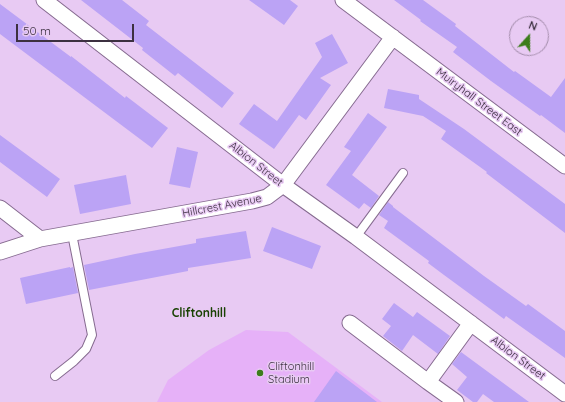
<!DOCTYPE html>
<html>
<head>
<meta charset="utf-8">
<style>
  body { margin:0 }
  #map { position:relative; width:565px; height:402px; overflow:hidden; background:#e8caf3; font-family:Quicksand,sans-serif }
  canvas { display:block }
  .north { position:absolute; left:509px; top:16px; width:40px; height:40px; box-sizing:border-box; background:#e8caf3; border:1px solid #a38cab; border-radius:50%; rotate:21deg; font-size:11px; font-weight:700; line-height:16px; text-align:center; color:#3c3040 }
  .north::after { content:''; display:block; margin:auto; width:14px; height:18px; background:#3c7c1b; clip-path:polygon(50% 0,100% 100%,50% 72%,0 100%) }
  .scale { position:absolute; left:16px; top:24px; width:118px; height:18px; box-sizing:border-box; border:2px solid #3c3040; border-top:0; padding-left:5px; font-size:12px; line-height:14px; white-space:nowrap; color:#3c3040; -webkit-text-stroke:3px #e8caf3; paint-order:stroke }
</style>
</head>
<body>
<div id="map">
<canvas width="565" height="402"></canvas>
<div class="north">N</div>
<div class="scale">50 m</div>
</div>
<script>
const g = document.querySelector('canvas').getContext('2d');
g.lineJoin = 'round';
function paint(path, color) {
  g.fillStyle = color;
  g.fill(path, 'evenodd');
}
function toPath(rows) {
  const path = new Path2D();
  for (const r of rows) {
    path.moveTo(r[0], r[1]);
    for (let i = 2; i < r.length; i += 2) path.lineTo(r[i], r[i + 1]);
  }
  return path;
}
function strokePath(path, color, width, dash) {
  g.strokeStyle = color;
  g.lineWidth = width;
  g.lineCap = dash ? 'butt' : 'round';
  g.setLineDash(dash || []);
  g.stroke(path);
}
function label(font, color, halo, rows, align = 'center') {
  g.font = font + ' Quicksand,sans-serif';
  g.lineWidth = 3;
  g.setLineDash([]);
  g.textBaseline = 'middle';
  g.strokeStyle = halo;
  g.fillStyle = color;
  for (const [text, x, y, turn = 0] of rows) {
    g.save();
    g.translate(x, y);
    g.rotate((+turn || 0) * Math.PI / 180);
    g.textAlign = isNaN(turn) ? turn : align;
    if (halo) g.strokeText(text, 0, 0);
    g.fillText(text, 0, 0);
    g.restore();
  }
}
const green = toPath([
  [246,330,288,332,382,402,157,402,168,380,209,350]
]);
const building = toPath([
  [81,0,122,0,149,21,146,25,234,93,222,108,178,73,175,76,142,50,143,48],
  [249,0,290,0,298,6,284,25],
  [394,0,423,0,456,24,455,26,514,72,515,71,551,97,565,78,565,133,541,115,540,116,491,81,453,52,457,47,420,21,421,20],
  [0,4,71,57,71,56,125,98,126,96,168,128,152,148,0,34],
  [332,34,348,63,320,78,331,85,306,120,299,115,274,149,239,124,254,104,277,121,322,57,315,43],
  [388,89,419,95,419,99,464,129,565,204,565,233,486,173,487,172,441,139,446,131,423,116,384,108],
  [368,113,387,127,352,175,379,196,371,208,364,203,359,209,326,185,351,151,344,147],
  [0,135,60,179,47,197,0,162],
  [177,147,198,152,190,188,169,184],
  [126,175,131,204,80,214,74,185],
  [388,202,393,206,393,207,484,276,526,306,528,304,565,331,565,358,506,316,504,319,444,275,428,263,429,261,384,228,388,221,379,215],
  [272,227,321,246,312,269,263,251],
  [246,231,251,258,188,268,188,271,89,290,84,265,135,254,196,243,196,239],
  [70,267,70,268,73,267,78,293,26,304,20,278],
  [394,303,413,317,417,312,450,336,438,354,413,335,402,351,383,336,391,326,382,319],
  [461,352,529,402,494,402,483,394,477,402,473,402,457,390,467,377,452,364],
  [336,371,377,402,314,402]
]);
const lane = toPath([
  [356,237,403,173],
  [55,376,74,361,86,349,92,335,72,234]
]);
const street = toPath([
  [44,0,283,185,356,237,565,394],
  [343,0,565,166],
  [0,208,40,239],
  [0,252,40,239,252,201,267,197,283,185,393,37],
  [350,323,428,382,471,323],
  [428,382,456,402]
]);
const markers = [
  [260,373,4,"#3c7c1b"]
];
const streetNames = [
  ["Muiryhall Street East",479,102,37],
  ["Albion Street",256,164,38],
  ["Hillcrest Avenue",222,206,-11],
  ["Albion Street",518,358,37]
];
const poiNames = [
  ["Cliftonhill",268,367],
  ["Stadium",268,380]
];
const neighbourhoodNames = [
  ["Cliftonhill",199,313]
];
paint(green, '#e6b1f8');
paint(building, '#bba3f5');
strokePath(lane, '#866b90', 10);
strokePath(street, '#866b90', 17);
strokePath(lane, '#fff', 8);
strokePath(street, '#fff', 15);
for (const [x, y, r, color] of markers) {
  const dot = new Path2D();
  dot.arc(x, y, r, 0, 2 * Math.PI);
  g.fillStyle = color;
  g.fill(dot);
  strokePath(dot, '#e8caf3', 1.5);
}
label('11px', '#3c3040', '#e8caf3', streetNames);
label('11px', '#3c3040', '#e8caf3', poiNames, 'left');
label('bold 12px', '#194102', '#e8caf3', neighbourhoodNames);
</script>
</body>
</html>
